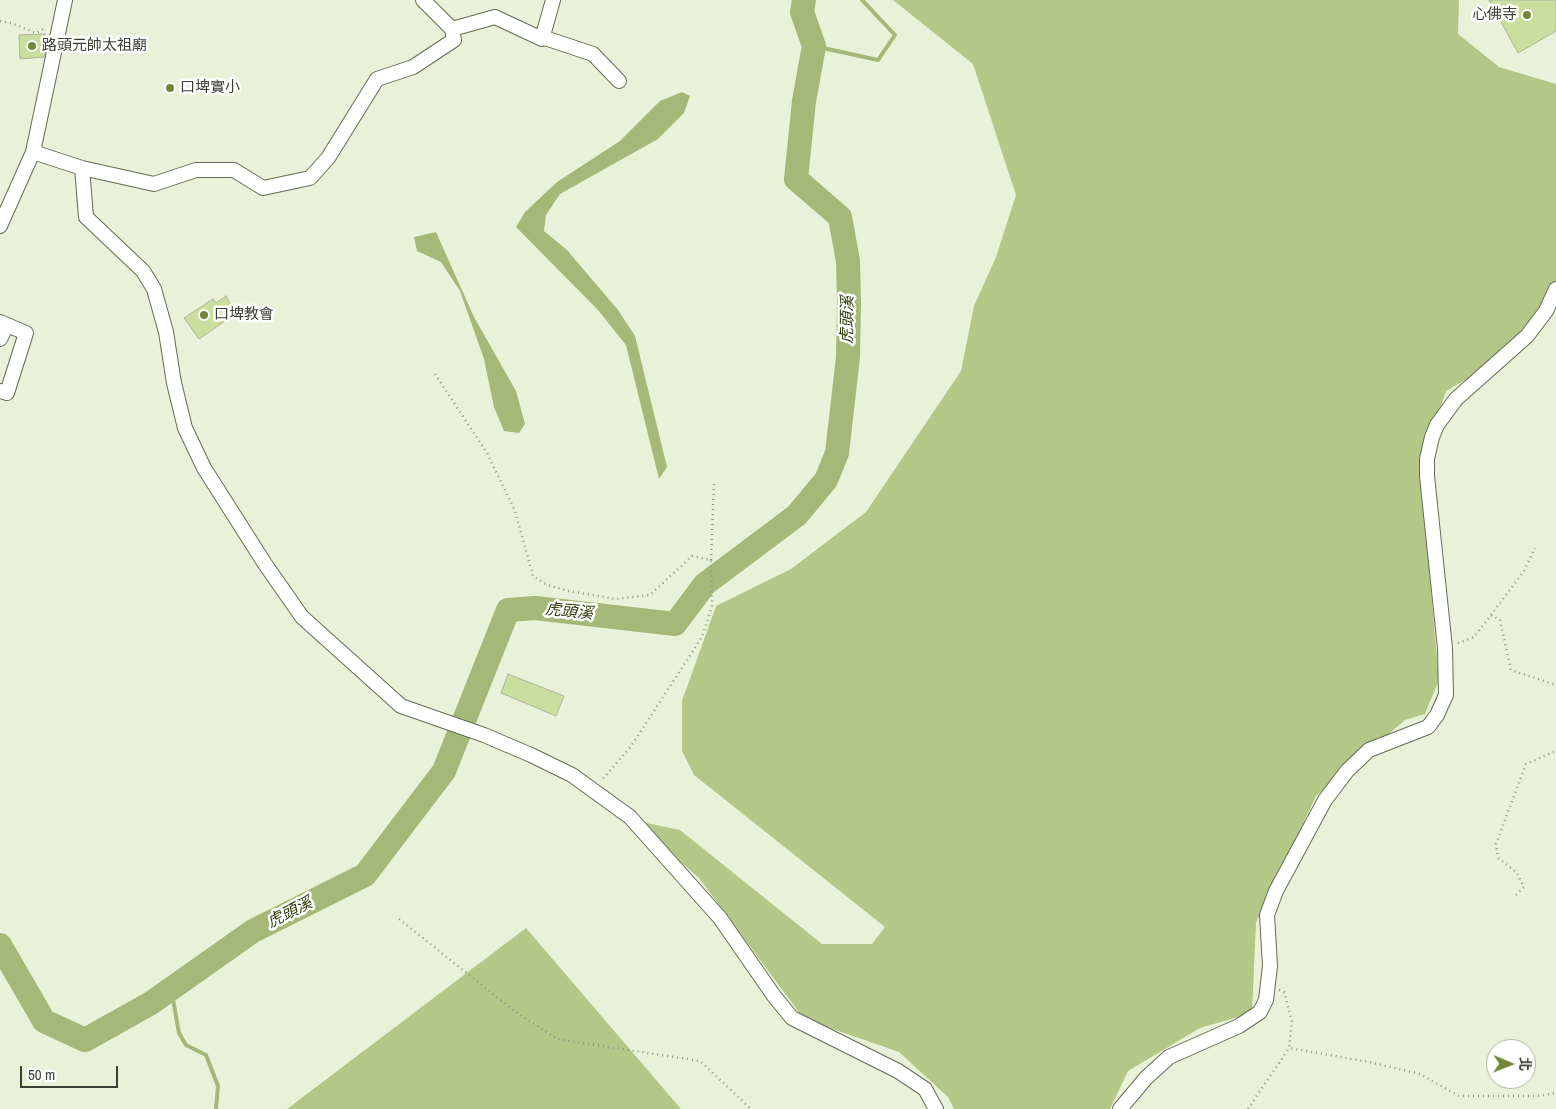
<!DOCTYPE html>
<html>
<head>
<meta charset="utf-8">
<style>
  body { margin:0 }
  #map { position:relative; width:1556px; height:1109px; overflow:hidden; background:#e9f2d8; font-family:"Archivo Narrow","Noto Sans TC",sans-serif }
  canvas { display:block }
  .north { position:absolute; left:1486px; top:1039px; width:50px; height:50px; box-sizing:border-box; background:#fff; border:1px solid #b1b2ae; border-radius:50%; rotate:91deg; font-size:14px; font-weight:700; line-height:20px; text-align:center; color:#3b3e34 }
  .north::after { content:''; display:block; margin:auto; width:18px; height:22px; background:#738738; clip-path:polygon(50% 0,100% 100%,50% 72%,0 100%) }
  .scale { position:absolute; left:20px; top:1066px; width:98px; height:22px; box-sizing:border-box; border:2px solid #3b3e34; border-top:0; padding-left:6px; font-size:15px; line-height:18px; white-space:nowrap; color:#3b3e34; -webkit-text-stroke:4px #fff; paint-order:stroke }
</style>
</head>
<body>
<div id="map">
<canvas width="1556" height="1109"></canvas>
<div class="north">北</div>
<div class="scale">50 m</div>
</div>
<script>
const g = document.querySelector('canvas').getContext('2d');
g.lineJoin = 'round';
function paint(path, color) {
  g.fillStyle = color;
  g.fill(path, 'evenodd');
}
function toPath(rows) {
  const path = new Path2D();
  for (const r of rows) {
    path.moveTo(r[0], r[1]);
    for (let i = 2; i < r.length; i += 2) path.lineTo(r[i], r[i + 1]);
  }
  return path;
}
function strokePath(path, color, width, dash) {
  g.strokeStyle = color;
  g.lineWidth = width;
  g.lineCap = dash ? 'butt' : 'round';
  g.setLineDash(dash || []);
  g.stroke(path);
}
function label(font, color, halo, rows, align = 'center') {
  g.font = font + ' "Archivo Narrow","Noto Sans TC",sans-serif';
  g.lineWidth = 5;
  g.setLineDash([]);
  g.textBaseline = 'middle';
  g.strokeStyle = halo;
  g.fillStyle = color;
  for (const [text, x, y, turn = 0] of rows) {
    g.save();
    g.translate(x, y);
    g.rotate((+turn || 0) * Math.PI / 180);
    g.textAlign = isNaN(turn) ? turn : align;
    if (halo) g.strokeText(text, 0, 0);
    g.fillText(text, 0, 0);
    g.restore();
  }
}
const forest = toPath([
  [893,0,1459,0,1458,34,1499,67,1556,84,1556,283,1537,322,1488,367,1446,391,1429,443,1426,534,1439,680,1425,714,1405,720,1316,796,1256,923,1252,1013,1200,1028,1128,1071,1110,1109,954,1109,948,1097,899,1052,804,1019,699,878,632,820,680,830,822,944,872,944,885,927,694,775,682,751,682,701,716,606,791,569,866,512,961,371,974,306,996,257,1016,195,973,64],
  [526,928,681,1109,287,1109]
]);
const water = toPath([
  [682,92,690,96,684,113,658,139,560,194,546,215,544,231,567,250,618,310,635,336,667,467,659,479,626,345,598,310,516,227,525,212,557,182,620,141,660,101],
  [436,232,474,317,516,391,525,424,519,433,504,431,494,407,484,359,460,291,441,262,417,251,414,237]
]);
const stream = toPath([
  [814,46,878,60,895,35,862,0],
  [171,988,179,1033,186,1045,206,1055,218,1086,216,1109]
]);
const river = toPath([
  [0,945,44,1021,85,1040,151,1003,253,931,365,875,444,771,508,610,535,608,675,624,705,584,797,515,826,480,837,453,848,357,849,300,848,261,840,217,796,179,804,101,814,46,802,12,804,0]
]);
const building = toPath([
  [1489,0,1556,0,1556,31,1518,53,1489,0],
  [45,34,45,57,20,59,19,35,45,34],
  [226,296,231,305,219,313,225,321,199,339,184,318,213,299,216,303,226,296],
  [508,674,564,696,556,716,501,693,508,674]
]);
const path = toPath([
  [0,21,11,23,36,33,45,28],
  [435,374,487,453,515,511,533,576,547,585,569,591,615,599,650,595,692,556,711,560,712,606,702,637,632,745,601,781],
  [711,560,714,484],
  [1491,615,1524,571,1535,548],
  [1458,643,1474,637,1491,615,1500,620,1511,670,1556,685],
  [1516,895,1524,887,1516,872,1498,858,1496,844,1526,764,1556,751],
  [399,919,513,1010,557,1039,700,1061,751,1109],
  [1279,990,1284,992,1292,1021,1289,1048,1369,1062,1420,1074,1459,1096,1537,1096,1556,1093],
  [1248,1109,1289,1048]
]);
const minor = toPath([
  [452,29,495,17,542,39,553,0],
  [542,37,593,54,619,81],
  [33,152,82,168,86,217,143,271,154,289,166,332,174,383,185,428,204,468,265,564,302,617,401,706,484,735,531,755,572,775,630,817,720,918,774,996,792,1018,898,1071,925,1089,936,1109],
  [82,168,154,184,196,170,234,170,263,188,310,178,328,158,377,79,413,67,454,40,452,29,423,0],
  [0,226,33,152,65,0],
  [0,322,26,333,7,393,0,391],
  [0,339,7,325],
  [1120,1109,1146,1078,1169,1057,1239,1026,1260,1012,1266,1000,1270,966,1267,915,1276,891,1325,800,1347,771,1369,750,1428,727,1437,715,1446,695,1445,648,1427,476,1427,459,1432,437,1437,425,1456,399,1527,336,1546,311,1556,289]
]);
const markers = [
  [1527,15,5,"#738738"],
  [32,46,5,"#738738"],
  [170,88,5,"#738738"],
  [204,315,5,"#738738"]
];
const poiNames = [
  ["心佛寺",1517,15,"right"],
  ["路頭元帥太祖廟",42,46],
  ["口埤實小",180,88],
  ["口埤教會",214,315]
];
const waterNames = [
  ["虎頭溪",848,320,-89],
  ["虎頭溪",569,612,6],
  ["虎頭溪",290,913,-27]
];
paint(forest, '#b4c787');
paint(water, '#a5b878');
strokePath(stream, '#a5b878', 4);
strokePath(river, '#a5b878', 24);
paint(building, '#cade9d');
strokePath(building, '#adb59d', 1);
strokePath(minor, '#646b54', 16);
strokePath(path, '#8e9483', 2.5, [1, 4]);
strokePath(minor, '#fff', 14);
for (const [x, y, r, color] of markers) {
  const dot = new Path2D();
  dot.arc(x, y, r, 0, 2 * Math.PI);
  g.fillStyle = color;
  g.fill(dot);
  strokePath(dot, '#fff', 2);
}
label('15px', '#3b3e34', '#fff', poiNames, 'left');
label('italic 16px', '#2c3706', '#fff', waterNames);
</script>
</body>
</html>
